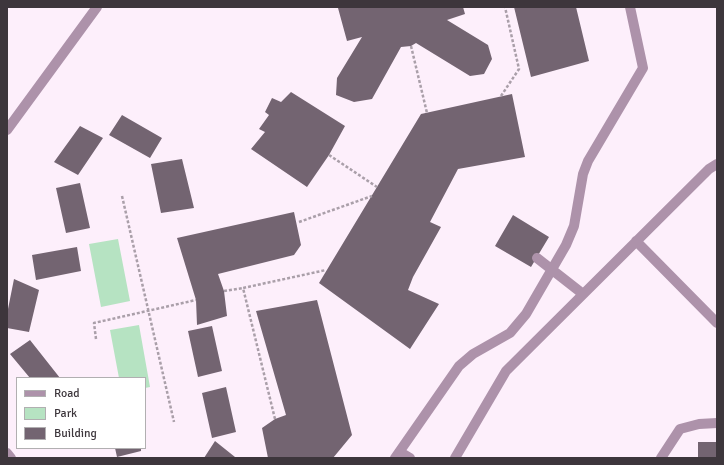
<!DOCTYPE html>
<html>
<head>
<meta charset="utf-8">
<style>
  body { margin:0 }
  #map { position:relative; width:724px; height:465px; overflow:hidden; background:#fdeffb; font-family:Signika,sans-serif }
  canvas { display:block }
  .frame { position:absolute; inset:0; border:8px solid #3d363c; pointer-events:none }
  .legend { position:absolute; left:16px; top:377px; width:130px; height:72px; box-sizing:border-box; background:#fff; border:1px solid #b1afb1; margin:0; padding:5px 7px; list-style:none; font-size:12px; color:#3d363c }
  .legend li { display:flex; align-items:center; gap:8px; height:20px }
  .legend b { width:20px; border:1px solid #b1afb1 }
</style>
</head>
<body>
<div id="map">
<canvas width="724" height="465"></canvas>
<div class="frame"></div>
<ul class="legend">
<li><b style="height:5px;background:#ad92aa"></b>Road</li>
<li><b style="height:11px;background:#b6e3c2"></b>Park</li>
<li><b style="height:11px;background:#736471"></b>Building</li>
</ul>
</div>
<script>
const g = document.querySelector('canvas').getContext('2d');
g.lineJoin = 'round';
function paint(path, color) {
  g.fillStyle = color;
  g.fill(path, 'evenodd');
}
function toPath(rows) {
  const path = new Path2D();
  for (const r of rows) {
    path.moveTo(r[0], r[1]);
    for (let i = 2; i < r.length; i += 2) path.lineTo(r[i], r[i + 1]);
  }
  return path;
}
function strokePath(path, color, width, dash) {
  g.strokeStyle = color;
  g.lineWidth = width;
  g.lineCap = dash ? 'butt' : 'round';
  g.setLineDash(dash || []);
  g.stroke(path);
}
const green = toPath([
  [118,239,130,301,101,307,89,244],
  [139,325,150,387,145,388,145,378,119,378,110,330]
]);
const building = toPath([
  [342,7,463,7,465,14,447,20,488,45,492,59,484,74,470,76,416,43,411,46,401,47,372,99,354,102,336,95,337,78,362,37,347,41,338,8],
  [514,7,576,7,589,61,531,77],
  [291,92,345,126,329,155,307,187,251,149,265,132,259,129,269,115,265,112,272,98,281,102],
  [512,94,525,157,458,169,430,222,441,227,413,277,408,290,439,304,410,349,319,283,421,114],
  [122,115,162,138,150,158,109,135],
  [80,126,103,138,78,175,54,162],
  [182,159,194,208,161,213,151,164],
  [80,183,90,228,66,233,56,188],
  [294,212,301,245,294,255,218,274,224,291,227,316,197,325,196,300,177,238],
  [513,215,549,237,531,267,495,246],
  [77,247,81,271,36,280,32,255],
  [14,279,39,290,29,332,7,328,7,314],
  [317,300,352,435,333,458,268,458,262,428,275,419,286,415,256,311],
  [212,326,222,371,198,377,188,331],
  [30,340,60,378,30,378,10,354],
  [226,387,236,432,212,438,202,393],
  [215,441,235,457,235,458,204,458],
  [698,442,717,442,717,458,698,458],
  [115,448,141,448,141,451,117,457]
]);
const path = toPath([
  [411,46,427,113],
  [501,96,519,69,505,7],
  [329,155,377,187],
  [122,196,174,422],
  [299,222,372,196],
  [224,291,243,288],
  [96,339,94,323,196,300],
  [275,419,243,288,326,270]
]);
const minor = toPath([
  [7,130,97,7],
  [636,241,717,323],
  [537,258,583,294],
  [400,452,410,458],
  [7,453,11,458],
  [395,458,459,366,473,354,510,333,526,314,566,245,574,226,583,174,588,161,643,68,630,7],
  [455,458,506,371,709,169,717,164],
  [661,458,680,429,699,424,717,423]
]);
paint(green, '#b6e3c2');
paint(building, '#736471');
strokePath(path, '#aa9fa9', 2.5, [3, 2]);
strokePath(minor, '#ad92aa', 10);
</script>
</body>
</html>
